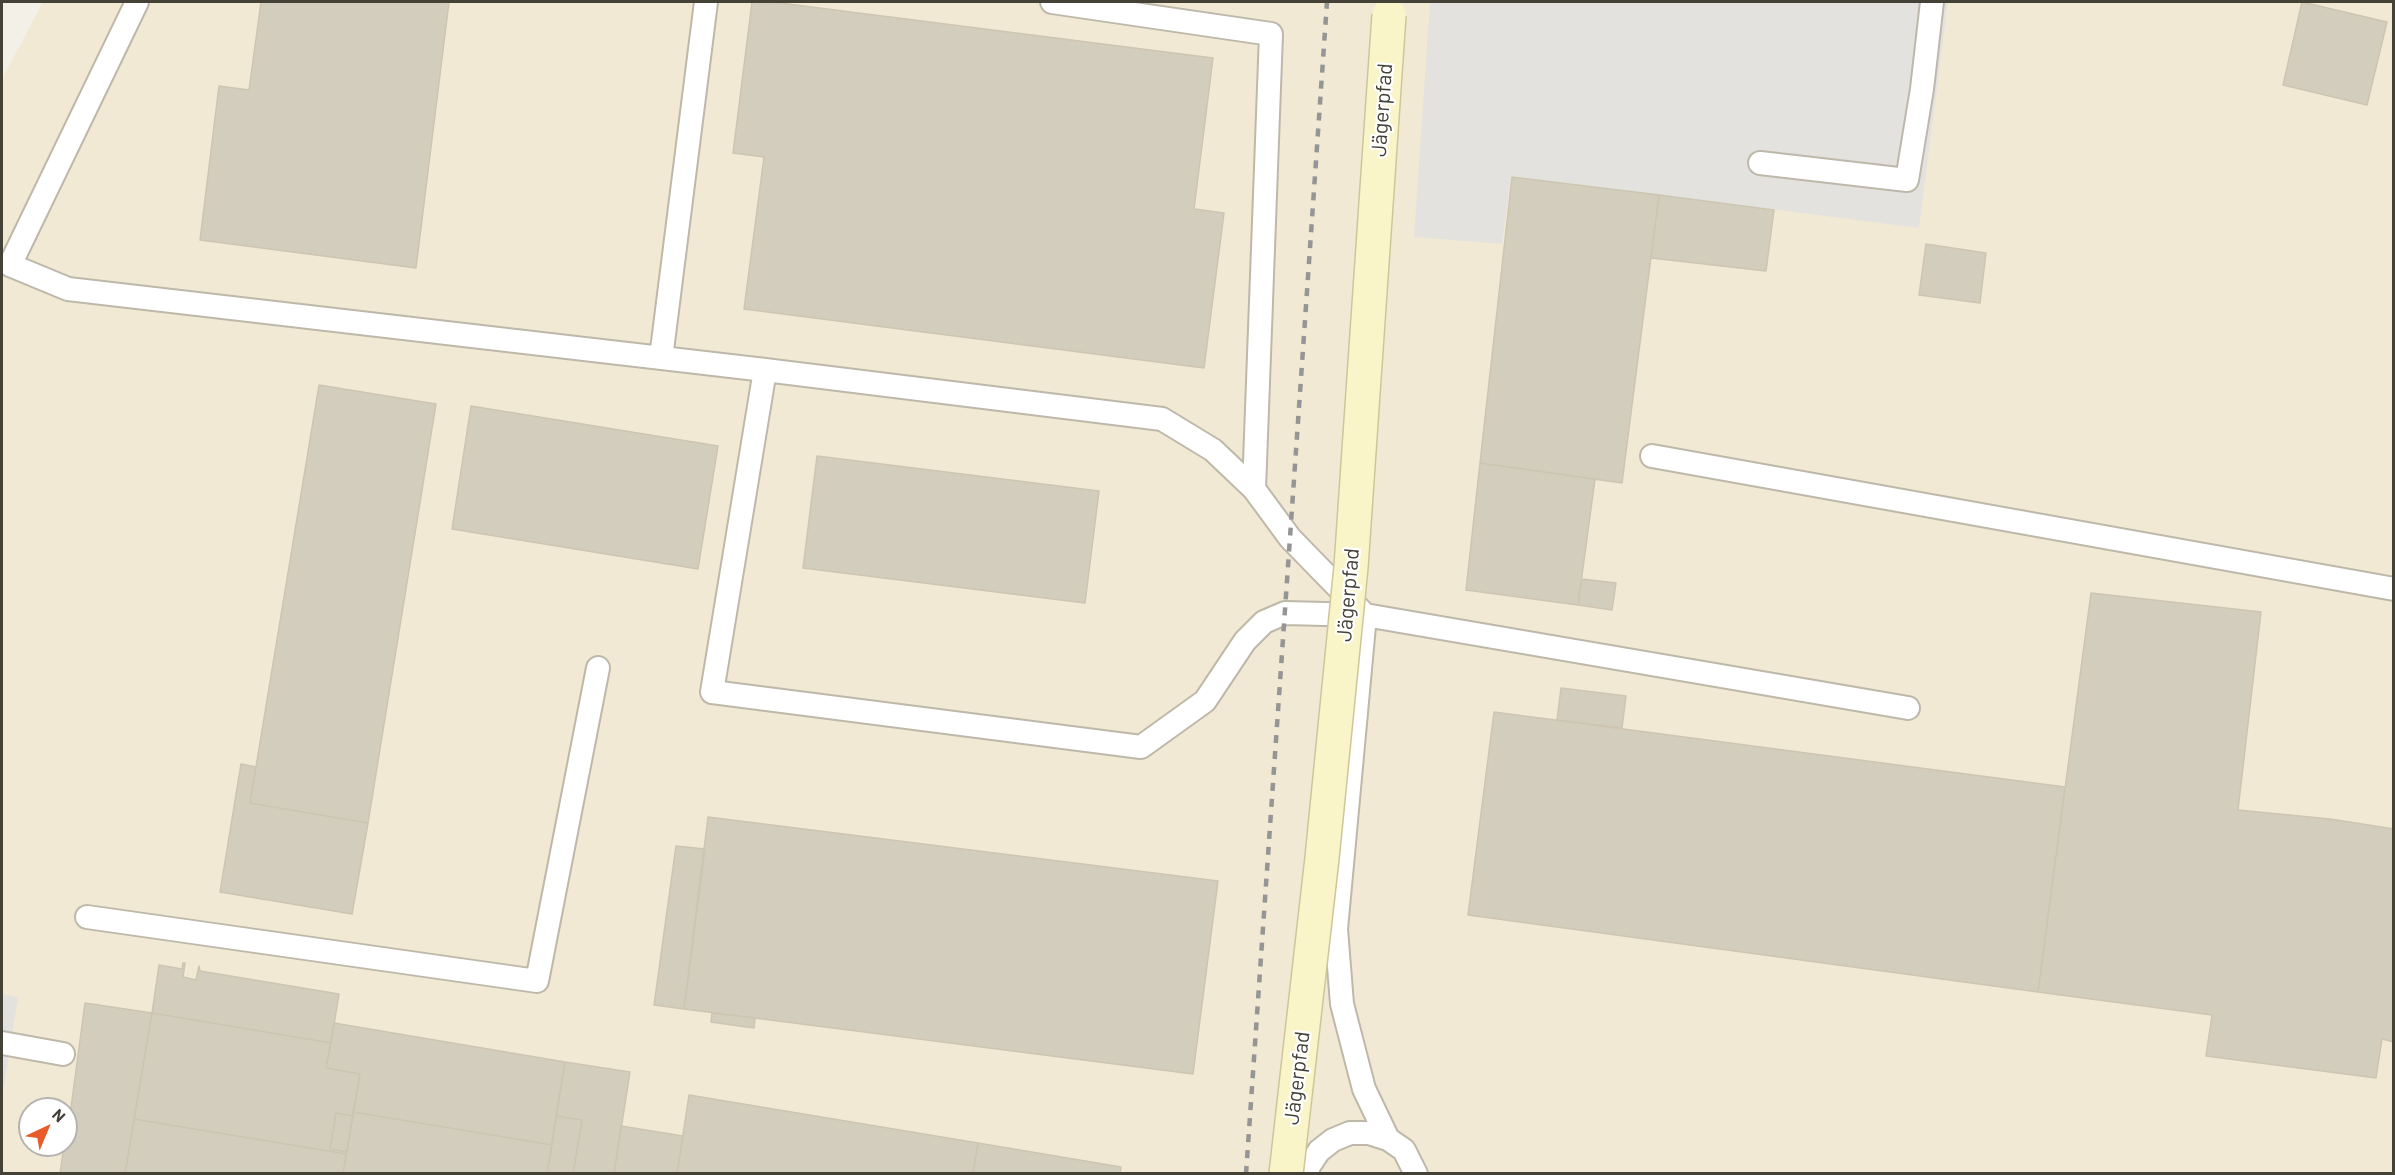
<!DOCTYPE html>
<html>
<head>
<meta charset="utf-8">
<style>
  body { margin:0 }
  #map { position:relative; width:2395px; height:1175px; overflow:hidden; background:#f2f0e7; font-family:Barlow,sans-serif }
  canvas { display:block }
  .frame { position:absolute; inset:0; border:3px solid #444137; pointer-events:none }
  .north { position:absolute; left:18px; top:1097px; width:60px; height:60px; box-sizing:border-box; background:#fff; border:2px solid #b4b3af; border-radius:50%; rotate:44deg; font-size:16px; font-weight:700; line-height:24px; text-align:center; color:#444137 }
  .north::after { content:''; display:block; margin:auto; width:21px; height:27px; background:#e75c29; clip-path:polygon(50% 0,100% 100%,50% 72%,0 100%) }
</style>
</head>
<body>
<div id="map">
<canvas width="2395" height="1175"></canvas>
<div class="frame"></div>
<div class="north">N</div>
</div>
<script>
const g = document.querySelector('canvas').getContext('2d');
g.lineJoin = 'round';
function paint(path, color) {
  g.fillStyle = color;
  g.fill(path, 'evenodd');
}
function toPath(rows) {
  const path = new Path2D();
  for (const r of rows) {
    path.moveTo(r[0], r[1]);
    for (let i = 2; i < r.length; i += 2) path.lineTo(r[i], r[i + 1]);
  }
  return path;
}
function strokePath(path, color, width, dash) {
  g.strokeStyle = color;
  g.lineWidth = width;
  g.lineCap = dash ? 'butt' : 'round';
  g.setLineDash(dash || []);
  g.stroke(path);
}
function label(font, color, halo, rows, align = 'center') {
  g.font = font + ' Barlow,sans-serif';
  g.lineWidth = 4.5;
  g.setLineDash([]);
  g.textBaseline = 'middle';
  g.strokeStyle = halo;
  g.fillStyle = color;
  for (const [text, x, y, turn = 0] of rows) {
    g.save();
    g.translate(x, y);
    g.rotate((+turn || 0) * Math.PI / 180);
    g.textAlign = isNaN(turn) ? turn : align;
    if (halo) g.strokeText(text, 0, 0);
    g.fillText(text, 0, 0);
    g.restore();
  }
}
const commercial = toPath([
  [43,2,2393,2,2393,1173,2,1174,2,79],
  [30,1109,66,1109,66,1145,30,1145]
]);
const parking = toPath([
  [1430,2,1948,2,1919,228,1511,176,1502,244,1414,237],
  [2,994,18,997,3,1093,2,1093]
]);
const building = toPath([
  [261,2,449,2,416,268,200,240,219,86,249,90,261,2],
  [752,2,772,2,1213,58,1194,209,1224,213,1204,368,744,309,764,157,733,153,752,2],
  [2302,2,2387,22,2367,105,2283,85,2302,2],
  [1512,177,1659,195,1622,483,1480,463,1512,177],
  [1659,195,1774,210,1766,271,1651,258,1659,195],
  [1926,244,1986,253,1980,303,1919,295,1926,244],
  [319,385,436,404,368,823,250,803,319,385],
  [471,406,718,446,698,569,452,529,471,406],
  [817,456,1099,491,1085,603,803,568,817,456],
  [1480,463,1595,479,1578,605,1466,590,1480,463],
  [1582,579,1616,583,1612,610,1578,605,1582,579],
  [2091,593,2261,612,2238,810,2330,819,2394,829,2394,1042,2382,1039,2376,1078,2206,1056,2212,1015,2038,992,2091,593],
  [1561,688,1626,696,1622,728,1557,720,1561,688],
  [1494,712,2065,787,2038,992,1468,915,1494,712],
  [241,764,256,767,250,803,368,823,352,914,220,892,241,764],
  [708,817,1218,881,1193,1074,684,1009,708,817],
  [676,846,705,849,684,1009,654,1005,676,846],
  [183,963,185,963,183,977,196,980,199,966,200,971,339,994,331,1043,152,1013,159,965,182,969,183,963],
  [85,1003,152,1013,125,1174,60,1174,64,1145,66,1145,85,1003],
  [152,1013,331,1043,326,1068,360,1074,353,1116,336,1113,330,1149,347,1152,346,1154,134,1119,152,1013],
  [712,1013,755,1018,754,1028,711,1022,712,1013],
  [334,1023,565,1062,552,1145,353,1112,360,1074,326,1068,334,1023],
  [565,1062,630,1072,614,1174,573,1174,582,1120,556,1116,565,1062],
  [689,1095,978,1143,973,1174,677,1174,689,1095],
  [353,1112,552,1145,547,1174,343,1174,353,1112],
  [336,1113,353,1116,347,1152,330,1149,336,1113],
  [556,1116,582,1120,573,1174,547,1174,556,1116],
  [134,1119,346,1154,343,1174,125,1174,134,1119],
  [621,1126,683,1136,677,1174,614,1174,621,1126],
  [978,1143,1121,1167,1120,1174,973,1174,978,1143]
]);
const service = toPath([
  [137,2,10,265,68,289,765,370,1162,419,1213,450,1254,489,1290,538,1365,615,1285,613,1264,622,1245,641,1205,701,1141,747,712,692,765,370],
  [1052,2,1271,34,1254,489],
  [1760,163,1907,180,1922,89,1932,2],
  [661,358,706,2],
  [1652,456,2394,589],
  [87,917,537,981,598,668],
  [2,1043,63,1054],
  [1388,1139,1364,1089,1342,1004,1336,929,1365,615,1908,708],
  [1307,1174,1309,1166,1319,1151,1333,1140,1350,1133,1369,1133,1388,1139,1404,1150,1416,1174]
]);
const rail = toPath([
  [1246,1174,1327,2]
]);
const secondaryBridge = toPath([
  [1286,1174,1322,858,1351,567,1389,15]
]);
const streetNames = [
  ["Jägerpfad",1382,110,-86],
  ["Jägerpfad",1348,595,-85],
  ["Jägerpfad",1297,1078,-83]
];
paint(commercial, '#f2e9d4');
paint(parking, '#e3e2df');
paint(building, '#d3cdbd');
strokePath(building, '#cdc5b1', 1.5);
strokePath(service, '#bdb8aa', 26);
strokePath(service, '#fff', 22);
strokePath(rail, '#959595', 4.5, [8, 8]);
strokePath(secondaryBridge, '#cec69a', 36, []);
strokePath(secondaryBridge, '#faf4c9', 33);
label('21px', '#444137', '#fff', streetNames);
</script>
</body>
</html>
